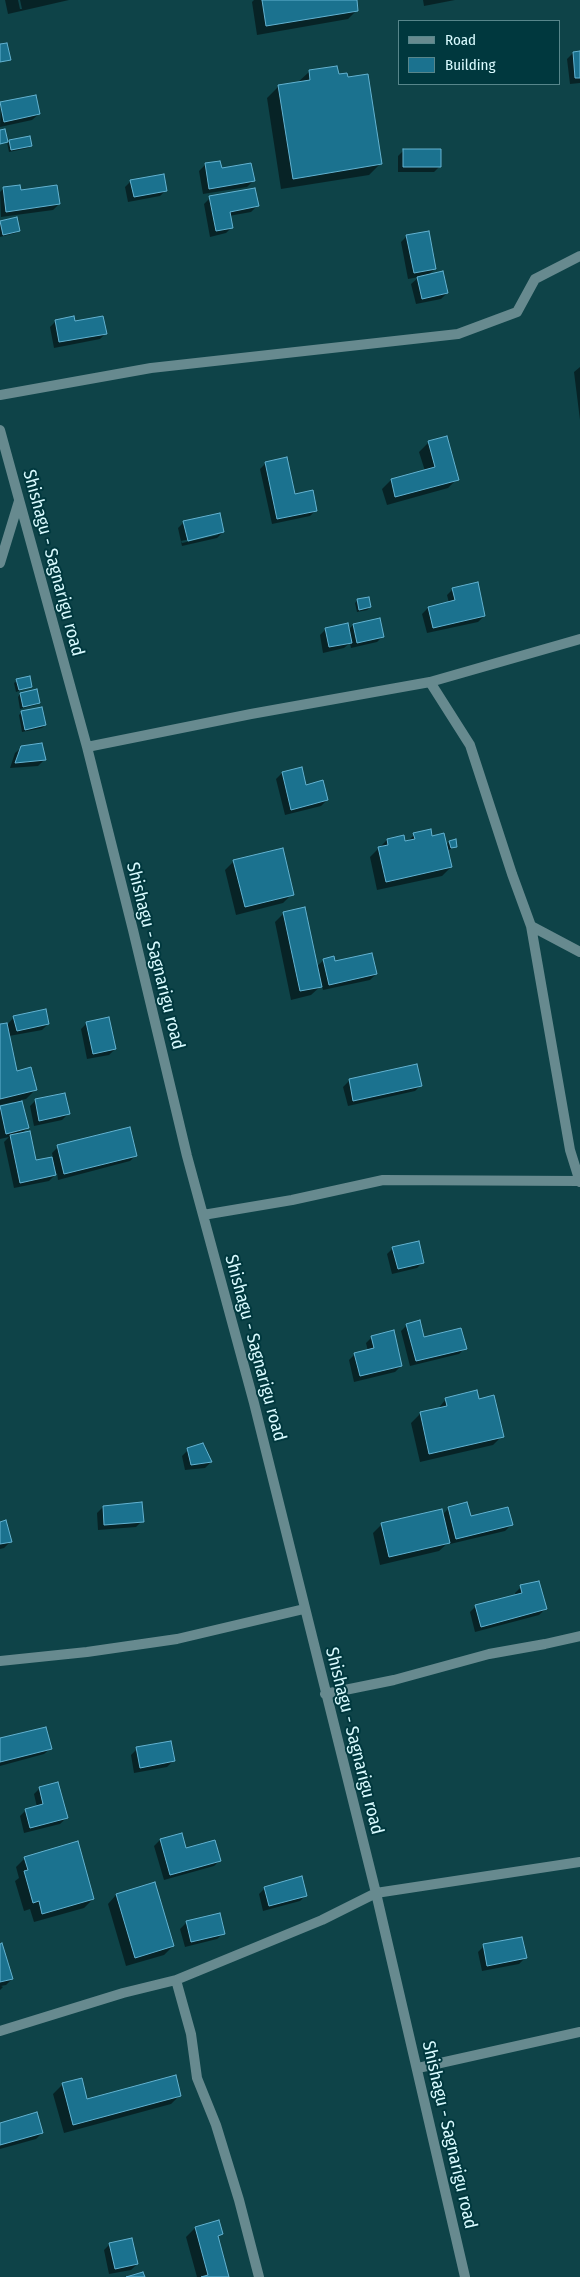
<!DOCTYPE html>
<html>
<head>
<meta charset="utf-8">
<style>
  body { margin:0 }
  #map { position:relative; width:580px; height:2277px; overflow:hidden; background:#0e4348; font-family:"Fira Sans Condensed",sans-serif }
  canvas { display:block }
  .legend { position:absolute; left:398px; top:20px; width:162px; height:65px; box-sizing:border-box; background:#00383e; border:1px solid #57868b; margin:0; padding:6px 9px; list-style:none; font-size:15px; color:#d9fbff }
  .legend li { display:flex; align-items:center; gap:10px; height:25px }
  .legend b { width:25px; border:1px solid #57868b }
</style>
</head>
<body>
<div id="map">
<canvas width="580" height="2277"></canvas>
<ul class="legend">
<li><b style="height:6px;background:#678a8f"></b>Road</li>
<li><b style="height:14px;background:#1b728f"></b>Building</li>
</ul>
</div>
<script>
const g = document.querySelector('canvas').getContext('2d');
g.lineJoin = 'round';
function paint(path, color) {
  g.fillStyle = color;
  g.fill(path, 'evenodd');
}
function toPath(rows) {
  const path = new Path2D();
  for (const r of rows) {
    path.moveTo(r[0], r[1]);
    for (let i = 2; i < r.length; i += 2) path.lineTo(r[i], r[i + 1]);
  }
  return path;
}
function strokePath(path, color, width, dash) {
  g.strokeStyle = color;
  g.lineWidth = width;
  g.lineCap = dash ? 'butt' : 'round';
  g.setLineDash(dash || []);
  g.stroke(path);
}
function label(font, color, halo, rows, align = 'center') {
  g.font = font + ' "Fira Sans Condensed",sans-serif';
  g.lineWidth = 4;
  g.setLineDash([]);
  g.textBaseline = 'middle';
  g.strokeStyle = halo;
  g.fillStyle = color;
  for (const [text, x, y, turn = 0] of rows) {
    g.save();
    g.translate(x, y);
    g.rotate((+turn || 0) * Math.PI / 180);
    g.textAlign = isNaN(turn) ? turn : align;
    if (halo) g.strokeText(text, 0, 0);
    g.fillText(text, 0, 0);
    g.restore();
  }
}
const shadow = toPath([
  [5,0,18,0,20,9,22,9,20,0,69,0,8,14],
  [254,0,355,0,357,10,348,19,257,35,252,2],
  [423,0,455,0,424,6],
  [580,52,580,83,570,84,567,59,573,53],
  [309,72,338,75,381,163,369,175,281,189,267,98,278,87,297,83],
  [1,103,39,114,32,120,0,127],
  [10,141,31,146,28,148,9,152,7,142,7,144],
  [404,150,440,166,434,172,398,172,398,156],
  [205,165,220,169,253,181,247,187,203,194,199,171],
  [131,181,166,190,160,196,128,202,125,187],
  [4,188,20,191,59,204,53,210,1,217,0,192],
  [210,198,257,206,251,212,229,216,232,227,226,233,210,237,204,204],
  [16,219,18,230,16,233,0,237,0,223],
  [407,236,435,269,428,275,447,293,441,299,416,304,411,284,419,277,408,279,401,242],
  [56,321,74,322,106,333,100,339,54,348,50,327],
  [580,367,580,420,574,372],
  [446,437,457,479,448,488,387,505,382,489,391,480,425,471,419,452,428,443],
  [266,463,294,496,316,510,310,516,272,524,260,469],
  [184,522,223,532,217,538,182,546,178,528],
  [218,533,218,535,182,543,181,541],
  [453,589,484,616,478,622,427,633,422,614,428,608,449,603,447,595],
  [358,600,370,607,367,610,357,612,355,603],
  [353,625,383,636,377,642,351,648,350,643,344,648,323,653,320,635,326,629,348,630],
  [17,681,31,687,16,692,14,683],
  [20,694,39,703,36,705,20,709,18,697],
  [22,712,45,725,42,728,22,732,19,715],
  [22,747,44,760,38,766,10,768,15,753],
  [301,768,305,786,327,800,321,806,285,815,276,779,282,773],
  [414,835,446,846,449,842,456,846,447,851,451,867,442,876,377,890,370,857,387,840,403,837,404,843,406,843],
  [234,861,292,894,283,903,236,915,225,870],
  [284,913,316,967,324,960,376,974,370,980,323,990,322,985,311,995,291,1000,275,922],
  [14,1017,48,1024,42,1030,9,1036,16,1072,35,1090,26,1099,21,1100,28,1128,22,1133,35,1162,53,1158,52,1153,58,1147,136,1155,130,1161,58,1180,57,1173,49,1181,14,1188,4,1142,9,1137,0,1139,0,1107,14,1104,13,1102,0,1105,0,1026,8,1024],
  [87,1023,115,1049,109,1055,87,1059,81,1029],
  [349,1081,421,1085,415,1091,348,1106,343,1087],
  [36,1100,68,1114,62,1120,34,1126,30,1106],
  [393,1248,423,1262,417,1268,392,1274,387,1254],
  [407,1325,423,1338,465,1348,459,1354,410,1366,401,1331],
  [372,1337,401,1366,395,1372,354,1382,349,1360,355,1354,368,1351,366,1343],
  [446,1399,478,1400,502,1436,493,1445,420,1462,411,1423,420,1414,437,1410],
  [203,1445,211,1462,205,1468,185,1470,182,1456,188,1450],
  [103,1507,142,1521,136,1527,98,1530,97,1513],
  [449,1508,470,1518,511,1525,505,1531,450,1544,450,1541,439,1551,380,1565,373,1533,382,1524,442,1515],
  [0,1523,10,1542,4,1548,0,1549],
  [521,1587,545,1609,539,1615,475,1632,470,1612,476,1606,515,1596,515,1593],
  [0,1739,51,1748,44,1754,0,1766],
  [137,1749,173,1761,167,1767,134,1773,131,1755],
  [40,1788,66,1818,60,1824,24,1833,20,1816,26,1810,37,1807,34,1794],
  [181,1834,185,1849,220,1860,214,1866,164,1880,154,1846,160,1840],
  [25,1858,93,1899,84,1908,34,1922,30,1909,24,1911,15,1881,19,1878,16,1867],
  [265,1888,306,1895,300,1901,263,1911,259,1894],
  [116,1895,173,1946,164,1955,126,1966,108,1904],
  [186,1923,224,1933,217,1939,185,1947,180,1929],
  [0,1945,12,1979,6,1985,1,1986,3,1987,0,1990],
  [484,1946,525,1958,519,1964,482,1971,478,1952],
  [81,2080,86,2101,180,2095,171,2104,64,2133,53,2094,62,2085],
  [0,2124,42,2133,36,2139,0,2149],
  [218,2221,222,2234,217,2238,228,2277,197,2277,186,2237,195,2228],
  [110,2244,137,2264,131,2270,109,2274,104,2250]
]);
const building = toPath([
  [262,0,357,0,358,11,266,26,262,0],
  [7,43,11,60,0,62,0,44,7,43],
  [580,51,580,78,575,78,573,52,580,51],
  [337,66,339,74,347,73,348,77,368,74,382,164,293,179,278,85,310,80,309,70,337,66],
  [36,95,40,114,4,122,0,102,36,95],
  [5,129,8,142,0,144,0,130,5,129],
  [30,136,32,146,11,150,9,140,30,136],
  [403,149,441,149,441,167,403,167,403,149],
  [220,161,222,168,251,163,255,181,209,189,205,163,220,161],
  [164,174,167,191,134,197,130,180,164,174],
  [20,185,21,190,57,185,60,204,6,212,3,187,20,185],
  [255,188,259,206,230,212,233,228,216,231,209,196,255,188],
  [17,217,20,231,3,235,0,221,17,217],
  [429,231,436,269,414,273,406,235,429,231],
  [443,271,448,293,422,299,417,277,443,271],
  [74,316,75,321,103,316,107,334,59,342,55,320,74,316],
  [447,436,459,480,395,497,391,479,435,467,428,441,447,436],
  [287,457,295,494,313,490,317,511,277,519,265,462,287,457],
  [220,513,224,532,188,541,183,521,220,513],
  [478,582,485,616,433,628,428,607,455,600,452,588,478,582],
  [369,597,371,607,359,610,357,599,369,597],
  [380,618,384,637,357,643,353,624,380,618],
  [348,623,352,643,329,647,325,628,348,623],
  [30,676,32,687,19,690,16,679,30,676],
  [37,689,40,703,23,707,20,693,37,689],
  [42,707,46,725,25,730,21,711,42,707],
  [42,743,46,760,15,763,21,746,42,743],
  [302,767,306,785,323,780,328,800,291,810,282,772,302,767],
  [431,829,432,836,444,833,452,867,386,882,378,847,388,845,387,839,404,835,405,841,415,839,413,833,431,829],
  [456,839,457,847,451,848,449,841,456,839],
  [283,848,294,895,245,907,233,860,283,848],
  [305,907,322,987,300,991,283,912,305,907],
  [372,953,377,974,329,985,323,959,334,956,335,961,372,953],
  [46,1009,49,1024,17,1031,13,1016,46,1009],
  [109,1017,116,1049,93,1054,86,1022,109,1017],
  [7,1023,17,1071,31,1067,37,1090,0,1099,0,1024,7,1023],
  [417,1064,422,1086,353,1101,349,1079,417,1064],
  [65,1093,70,1114,39,1121,35,1099,65,1093],
  [22,1101,29,1128,6,1134,0,1106,22,1101],
  [130,1127,137,1156,64,1174,57,1145,130,1127],
  [30,1131,36,1160,52,1157,56,1175,20,1183,10,1135,30,1131],
  [419,1241,424,1263,398,1269,392,1247,419,1241],
  [420,1320,424,1337,461,1328,467,1349,416,1361,406,1324,420,1320],
  [394,1330,402,1366,360,1376,354,1353,374,1348,371,1336,394,1330],
  [477,1390,479,1399,494,1395,504,1437,429,1454,420,1412,447,1406,445,1398,477,1390],
  [203,1443,212,1462,191,1465,187,1448,203,1443],
  [142,1502,144,1522,104,1525,103,1506,142,1502],
  [467,1502,471,1516,508,1507,513,1525,456,1539,448,1507,467,1502],
  [442,1509,450,1543,389,1557,381,1523,442,1509],
  [6,1520,12,1542,0,1544,0,1522,6,1520],
  [539,1581,547,1609,481,1627,475,1605,522,1593,520,1585,539,1581],
  [46,1727,52,1749,0,1762,0,1738,46,1727],
  [171,1741,175,1761,140,1768,136,1747,171,1741],
  [58,1782,68,1818,30,1828,25,1809,43,1804,39,1787,58,1782],
  [182,1833,186,1848,215,1840,221,1861,170,1875,160,1839,182,1833],
  [78,1841,94,1899,42,1914,39,1901,33,1903,24,1871,28,1870,24,1857,78,1841],
  [302,1876,307,1896,269,1906,264,1887,302,1876],
  [155,1882,174,1946,135,1958,116,1894,155,1882],
  [220,1913,225,1934,191,1942,186,1921,220,1913],
  [522,1937,527,1958,487,1966,483,1944,522,1937],
  [2,1943,13,1979,0,1982,0,1944,2,1943],
  [176,2075,181,2096,73,2125,62,2083,82,2078,87,2099,176,2075],
  [37,2112,43,2133,0,2145,0,2123,37,2112],
  [219,2220,223,2234,218,2236,229,2277,201,2277,208,2275,195,2227,219,2220],
  [132,2238,138,2264,115,2269,109,2243,132,2238],
  [143,2272,145,2277,126,2277,143,2272]
]);
const minor = toPath([
  [0,395,151,368,458,334,517,312,535,279,580,256],
  [0,430,87,747,133,930,187,1156,254,1403,376,1893,465,2277],
  [0,563,19,501],
  [430,682,470,745,512,874,531,926,580,952],
  [87,747,251,714,430,682,580,639],
  [531,926,570,1150,580,1182],
  [203,1215,292,1200,383,1180,579,1181],
  [0,1661,87,1652,177,1639,304,1609],
  [325,1694,394,1680,489,1654,545,1644,580,1636],
  [176,1980,191,2034,197,2078,216,2125,239,2200,259,2277],
  [0,2031,123,1993,176,1980,322,1920,376,1893,580,1862],
  [418,2068,580,2032]
]);
const streetNames = [
  ["Shishagu - Sagnarigu road",53,563,75],
  ["Shishagu - Sagnarigu road",155,956,76],
  ["Shishagu - Sagnarigu road",255,1348,75],
  ["Shishagu - Sagnarigu road",354,1741,76],
  ["Shishagu - Sagnarigu road",449,2135,77]
];
paint(shadow, '#0007');
paint(building, '#1b728f');
strokePath(building, '#63b2d1', 1);
strokePath(minor, '#678a8f', 10);
label('18px', '#d9fbff', '#00383e', streetNames);
</script>
</body>
</html>
